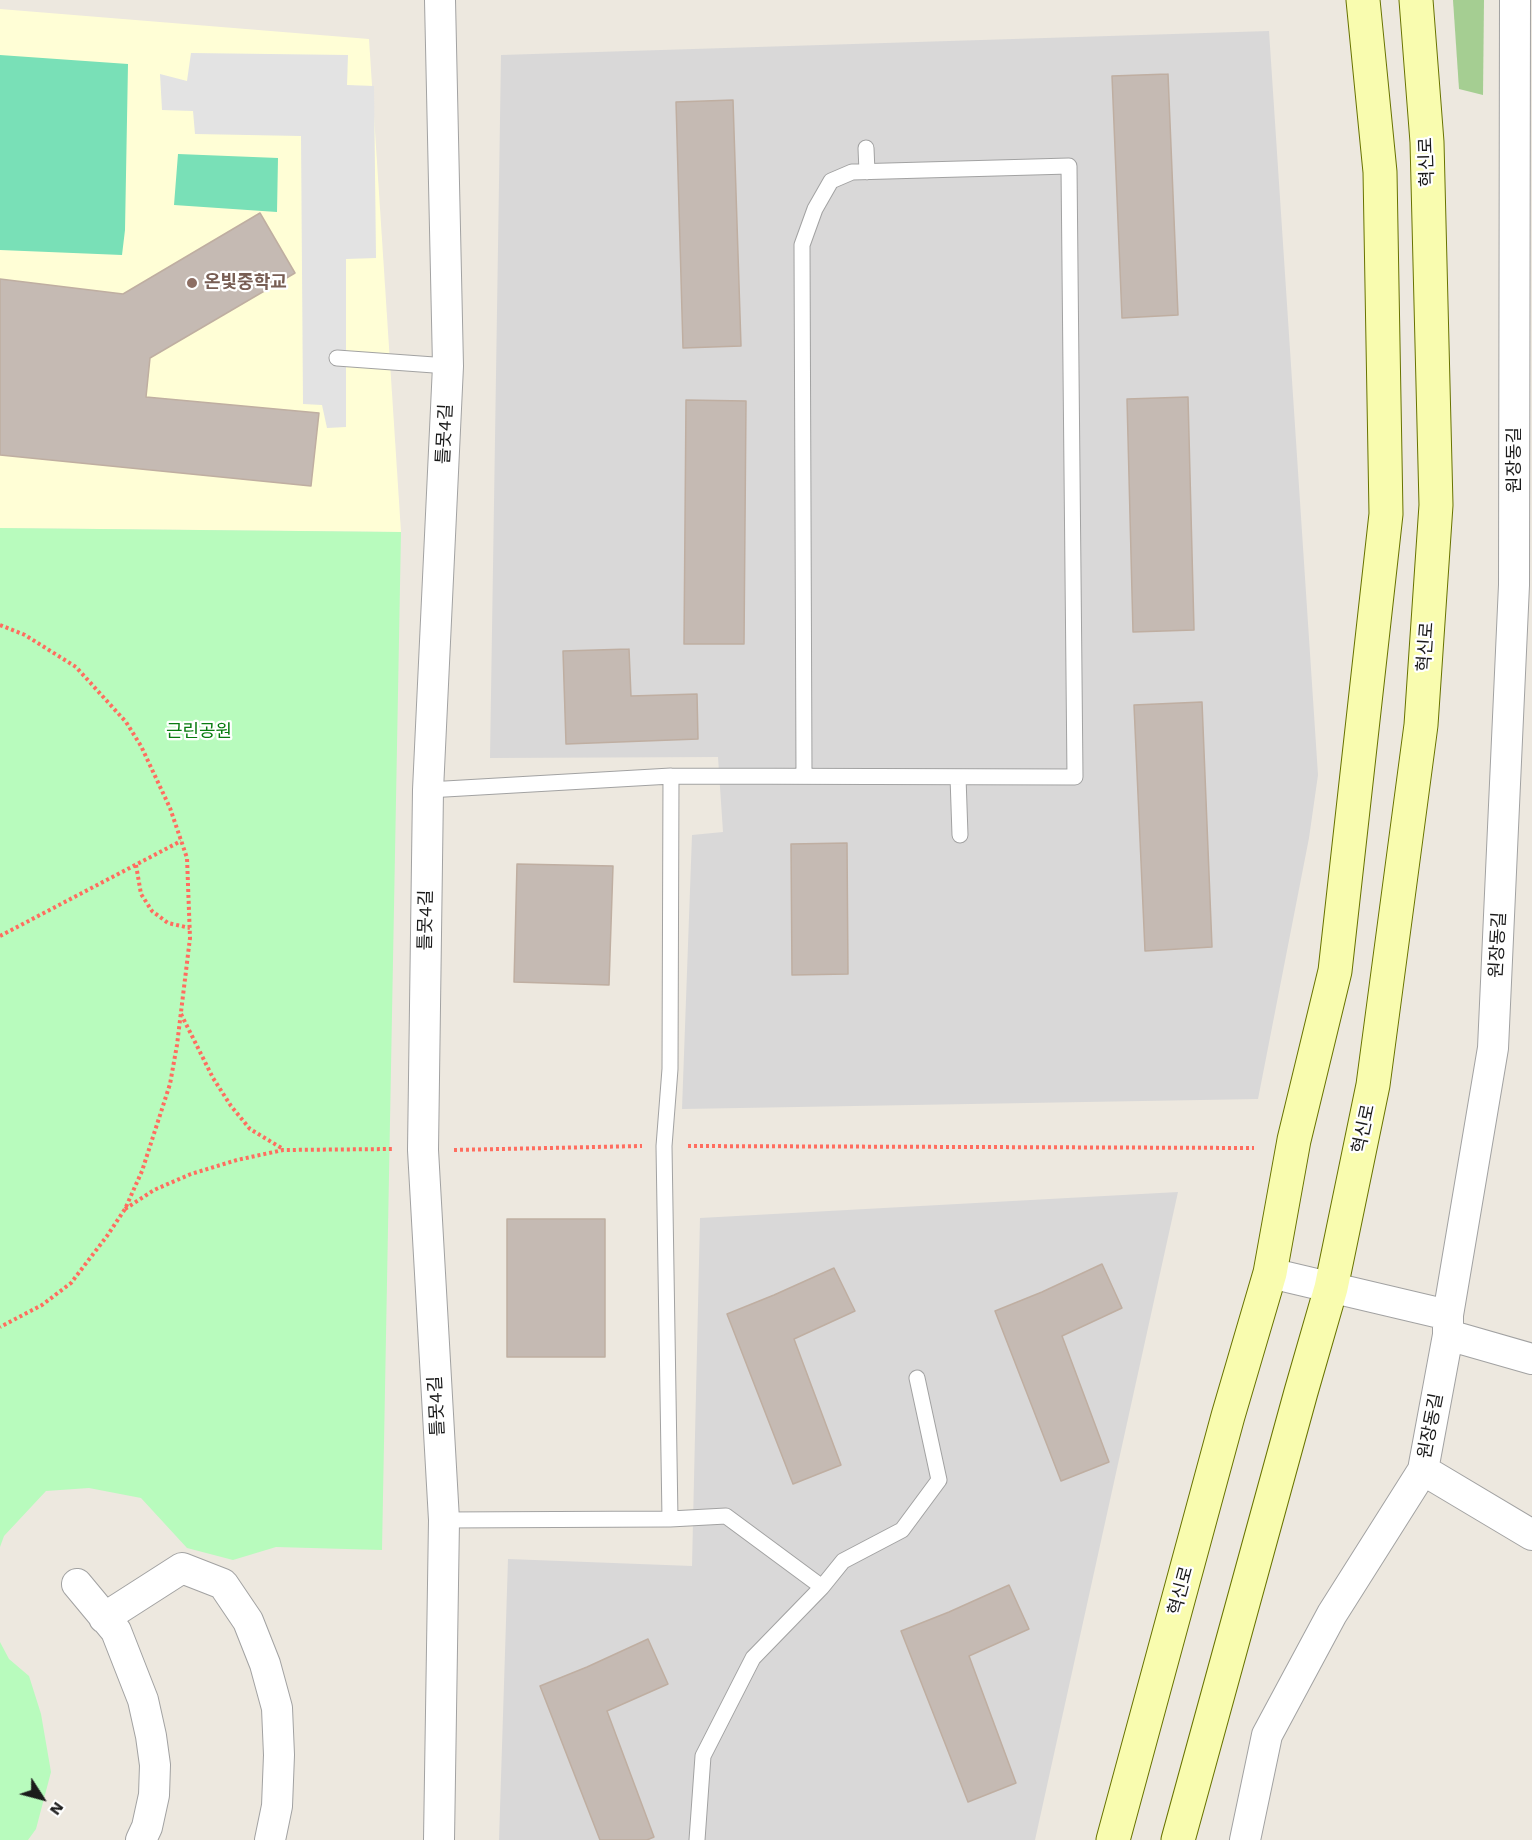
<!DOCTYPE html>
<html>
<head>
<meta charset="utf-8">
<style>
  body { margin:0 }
  #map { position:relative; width:1532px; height:1840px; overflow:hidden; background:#ede8df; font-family:"Work Sans",sans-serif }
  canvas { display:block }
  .north { position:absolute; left:12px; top:1768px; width:60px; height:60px; -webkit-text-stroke:4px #fff; paint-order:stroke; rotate:126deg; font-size:16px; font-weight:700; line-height:24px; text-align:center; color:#1b1b1b }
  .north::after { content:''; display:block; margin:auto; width:21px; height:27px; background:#1b1b1b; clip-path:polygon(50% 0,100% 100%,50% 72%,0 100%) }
</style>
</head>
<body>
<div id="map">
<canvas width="1532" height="1840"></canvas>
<div class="north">N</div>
</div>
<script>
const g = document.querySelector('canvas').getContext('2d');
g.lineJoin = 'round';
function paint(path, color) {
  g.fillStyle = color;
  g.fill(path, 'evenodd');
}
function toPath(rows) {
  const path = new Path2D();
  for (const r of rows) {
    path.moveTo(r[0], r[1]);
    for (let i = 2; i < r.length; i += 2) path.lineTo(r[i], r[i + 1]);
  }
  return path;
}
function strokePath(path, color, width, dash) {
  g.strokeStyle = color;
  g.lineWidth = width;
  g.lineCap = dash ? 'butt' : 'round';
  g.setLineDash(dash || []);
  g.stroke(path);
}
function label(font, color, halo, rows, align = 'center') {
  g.font = font + ' "Work Sans","Noto Sans KR",sans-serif';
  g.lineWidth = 4.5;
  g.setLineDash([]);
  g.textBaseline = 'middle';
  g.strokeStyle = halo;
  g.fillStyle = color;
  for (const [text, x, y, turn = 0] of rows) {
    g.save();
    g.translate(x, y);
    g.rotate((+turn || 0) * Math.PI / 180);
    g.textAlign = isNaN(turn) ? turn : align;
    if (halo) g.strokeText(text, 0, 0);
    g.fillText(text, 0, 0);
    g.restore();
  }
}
const residential = toPath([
  [1269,31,1318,775,1309,838,1258,1099,682,1109,692,835,723,832,718,757,490,758,501,55],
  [1178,1192,1035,1840,499,1840,508,1559,692,1566,700,1218]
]);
const education = toPath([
  [0,9,369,39,401,532,0,528]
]);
const forest = toPath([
  [1453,0,1484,0,1483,95,1459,89]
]);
const park = toPath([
  [0,528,401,532,382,1550,276,1547,233,1560,187,1548,141,1498,89,1488,46,1491,4,1536,0,1547],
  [0,1642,9,1659,29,1676,41,1714,51,1772,36,1829,28,1840,0,1840]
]);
const pitch = toPath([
  [0,55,128,64,125,230,122,255,0,250],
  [178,154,278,158,277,212,174,205]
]);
const parking = toPath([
  [191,53,348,55,347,85,374,86,376,258,346,259,346,427,327,428,322,405,303,404,301,136,195,134,193,111,162,110,160,74,187,81]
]);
const building = toPath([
  [1168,74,1178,315,1122,318,1112,76,1168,74],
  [733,100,741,346,683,348,676,102,733,100],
  [260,213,295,273,150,358,146,397,319,413,311,486,0,455,0,279,123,294,260,213],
  [1188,397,1194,630,1133,632,1127,399,1188,397],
  [686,400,746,401,744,644,684,644,686,400],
  [629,649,631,696,697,694,698,739,566,744,563,651,629,649],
  [1202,702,1212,947,1145,951,1134,705,1202,702],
  [847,843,848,974,792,975,791,844,847,843],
  [517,864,613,866,609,985,514,982,517,864],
  [507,1219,605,1219,605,1357,507,1357,507,1219],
  [1102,1264,1122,1308,1062,1336,1109,1462,1061,1481,995,1311,1042,1292,1102,1264],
  [834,1268,855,1311,794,1339,841,1465,793,1484,727,1314,774,1295,834,1268],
  [1009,1585,1029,1629,969,1656,1016,1783,968,1802,901,1631,949,1612,1009,1585],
  [648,1639,668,1684,607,1711,654,1837,647,1840,600,1840,540,1686,587,1667,648,1639]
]);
const path = toPath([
  [0,625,25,635,76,667,126,722,141,746,170,808,187,858,190,938,177,1045,170,1084,142,1171,125,1209,107,1236,71,1283,42,1305,0,1327],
  [136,865,141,894,152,911,168,923,190,928],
  [0,936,181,841],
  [181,1014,213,1078,231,1106,250,1129,283,1149],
  [688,1146,1254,1148],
  [454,1150,642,1146],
  [125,1209,154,1190,191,1174,237,1160,283,1150,393,1149]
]);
const service = toPath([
  [866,148,867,172],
  [337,358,448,366],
  [671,776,1075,777,1069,166,852,172,831,181,815,209,802,245,804,776],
  [958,777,960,835],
  [428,790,671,776,670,1069,664,1146,670,1519,444,1520],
  [670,1519,726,1516,822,1587],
  [697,1840,703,1756,753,1658,822,1587,843,1561,902,1530,939,1480,917,1378]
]);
const minor = toPath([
  [1270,1273,1448,1315],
  [1448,1335,1532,1359],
  [1423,1470,1532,1535],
  [77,1584,116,1631,143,1700,151,1736,155,1765,154,1795,147,1827,141,1840],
  [104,1618,182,1568,223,1584,248,1621,265,1664,277,1708,279,1755,277,1806,270,1840],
  [439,1840,444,1520,423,1150,428,790,448,366,440,0],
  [1245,1840,1267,1735,1332,1614,1423,1470,1448,1335,1448,1315,1493,1048,1514,585,1515,0]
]);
const secondary = toPath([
  [1113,1840,1228,1416,1270,1273,1294,1140,1335,971,1386,514,1380,172,1363,0],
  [1178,1840,1301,1392,1331,1288,1373,1085,1421,725,1436,505,1427,142,1416,0]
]);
const markers = [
  [192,283,6,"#8d6e63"]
];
const streetNames = [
  ["혁신로",1427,162,-92],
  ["틀못4길",445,434,-87],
  ["원장동길",1515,460,-90],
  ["혁신로",1426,647,-86],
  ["틀못4길",426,920,-89],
  ["원장동길",1498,945,-87],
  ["혁신로",1364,1129,-78],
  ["틀못4길",437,1406,-93],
  ["원장동길",1431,1426,-79],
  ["혁신로",1181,1591,-75]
];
const educationNames = [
  ["온빛중학교",204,283]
];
const parkNames = [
  ["근린공원",199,732]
];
paint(residential, '#d9d8d8');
paint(education, '#fffed6');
paint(forest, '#a5ce92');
paint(park, '#b8fbbd');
paint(pitch, '#79e0b7');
paint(parking, '#e3e3e3');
paint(building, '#c5bab3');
strokePath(building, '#bfaea1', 1.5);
strokePath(service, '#a2a2a2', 17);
strokePath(minor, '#a2a2a2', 32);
strokePath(secondary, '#687301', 35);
strokePath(path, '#ff6d5f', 4, [3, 3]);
strokePath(service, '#fff', 15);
strokePath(minor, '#fff', 30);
strokePath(secondary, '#f9fcaf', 33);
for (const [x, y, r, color] of markers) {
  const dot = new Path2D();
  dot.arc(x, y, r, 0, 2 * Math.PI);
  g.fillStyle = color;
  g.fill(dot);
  strokePath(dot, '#fff', 2);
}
label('18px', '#1b1b1b', '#fff', streetNames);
label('bold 18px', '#785e54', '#fff', educationNames, 'left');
label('18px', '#077b0f', '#fff', parkNames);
</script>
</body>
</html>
